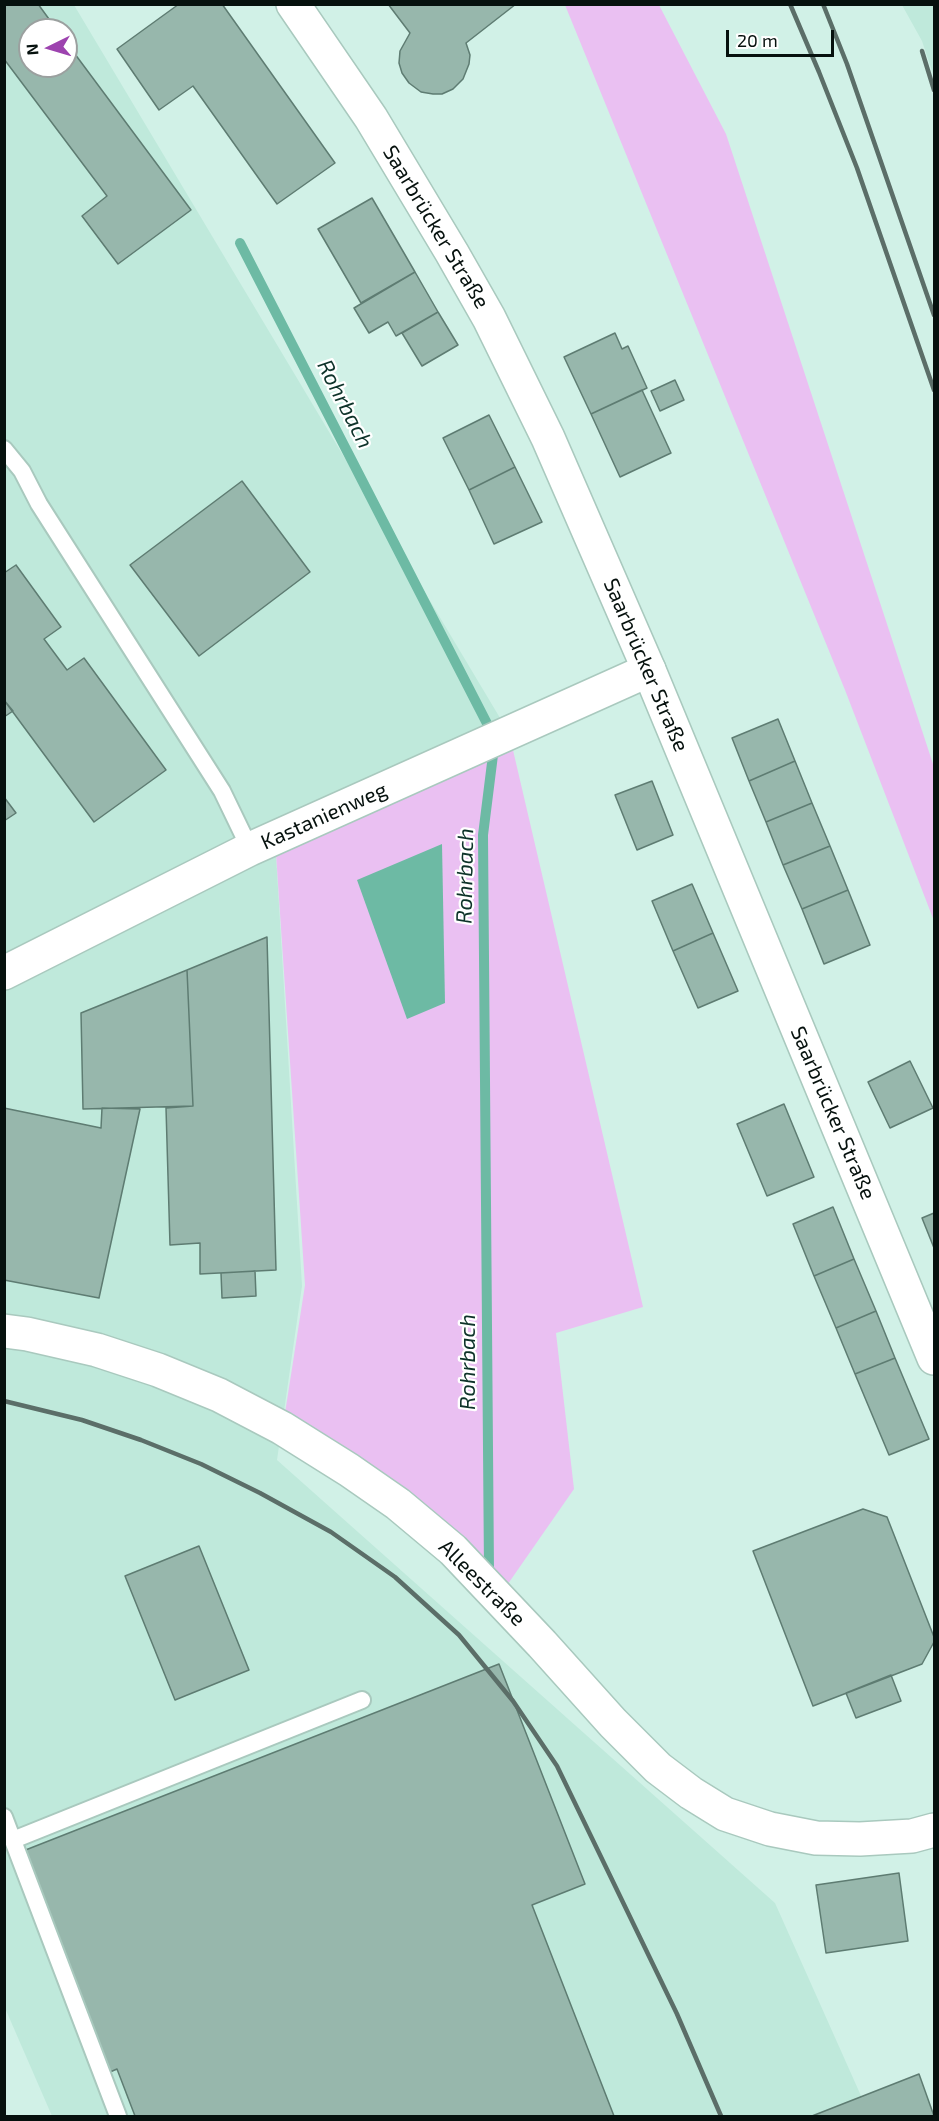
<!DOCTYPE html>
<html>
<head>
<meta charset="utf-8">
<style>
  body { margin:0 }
  #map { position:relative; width:939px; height:2121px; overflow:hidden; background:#d1f1e7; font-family:"Exo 2",sans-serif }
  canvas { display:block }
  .frame { position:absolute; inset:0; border:6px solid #06110e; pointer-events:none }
  .north { position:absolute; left:18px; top:18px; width:60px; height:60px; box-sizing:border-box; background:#fff; border:2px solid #9ba09f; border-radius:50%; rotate:265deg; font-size:16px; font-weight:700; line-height:24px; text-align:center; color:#06110e }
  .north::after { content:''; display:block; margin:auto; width:21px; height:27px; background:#9d43af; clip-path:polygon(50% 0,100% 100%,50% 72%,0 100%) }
  .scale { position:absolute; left:726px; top:30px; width:108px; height:27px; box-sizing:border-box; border:3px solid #06110e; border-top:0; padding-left:8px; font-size:18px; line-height:21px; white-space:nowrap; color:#06110e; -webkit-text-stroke:4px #fff; paint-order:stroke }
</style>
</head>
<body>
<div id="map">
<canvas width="939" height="2121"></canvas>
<div class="frame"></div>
<div class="north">N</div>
<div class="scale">20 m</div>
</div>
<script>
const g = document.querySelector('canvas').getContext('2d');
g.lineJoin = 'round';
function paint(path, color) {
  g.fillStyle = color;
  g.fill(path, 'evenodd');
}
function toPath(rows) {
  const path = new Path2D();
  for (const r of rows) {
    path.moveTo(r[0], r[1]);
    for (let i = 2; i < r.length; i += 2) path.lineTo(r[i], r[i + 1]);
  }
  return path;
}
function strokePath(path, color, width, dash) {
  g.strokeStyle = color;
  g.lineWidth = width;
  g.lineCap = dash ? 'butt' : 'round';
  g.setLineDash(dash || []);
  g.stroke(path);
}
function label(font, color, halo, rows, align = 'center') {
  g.font = font + ' "Exo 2",sans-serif';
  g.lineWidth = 4.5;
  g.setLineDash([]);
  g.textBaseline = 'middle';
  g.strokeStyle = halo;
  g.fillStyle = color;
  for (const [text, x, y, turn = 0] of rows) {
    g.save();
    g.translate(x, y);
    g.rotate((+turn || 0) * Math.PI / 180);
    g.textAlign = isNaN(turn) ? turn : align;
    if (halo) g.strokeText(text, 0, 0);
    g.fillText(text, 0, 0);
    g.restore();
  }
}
const built = toPath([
  [4,5,74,5,509,733,275,839,302,1286,277,1460,775,1903,870,2116,52,2116,5,2008],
  [30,30,66,30,66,66,30,66],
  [902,5,934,5,934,77,922,41]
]);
const green = toPath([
  [565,5,659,5,726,134,934,767,934,921,845,690],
  [509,733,643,1307,556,1333,574,1489,503,1591,283,1426,305,1285,275,839]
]);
const water = toPath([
  [442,844,445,1003,407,1019,357,880]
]);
const stream = toPath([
  [240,243,495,739,483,835,489,1571]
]);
const building = toPath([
  [4,4,38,4,57,30,30,30,30,66,66,66,66,42,191,210,118,264,82,216,107,196,4,59,4,4],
  [179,4,222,4,335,163,277,204,193,86,159,110,117,49,179,4],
  [388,4,516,4,466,43,470,55,469,64,463,79,453,89,442,94,433,94,421,92,409,83,402,73,399,63,400,51,410,33,388,4],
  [372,198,415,272,361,303,318,229,372,198],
  [415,272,438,312,396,336,388,322,369,333,354,308,415,272],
  [438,312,458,345,422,366,402,333,438,312],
  [615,333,622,349,628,346,647,388,591,414,564,357,615,333],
  [675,380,684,400,660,411,651,391,675,380],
  [642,390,671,453,620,477,591,414,642,390],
  [489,415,515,467,469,490,443,438,489,415],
  [515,467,542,522,494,544,469,490,515,467],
  [242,481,310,572,199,656,130,565,242,481],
  [16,565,61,627,44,639,67,670,84,658,166,770,94,822,4,700,4,573,16,565],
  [4,700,13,711,4,717,4,700],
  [778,719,795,761,749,781,732,738,778,719],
  [795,761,812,803,766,822,749,781,795,761],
  [652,781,673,835,637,850,615,795,652,781],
  [4,797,16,813,4,821,4,797],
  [812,803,830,846,783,865,766,822,812,803],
  [830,846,848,890,802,909,783,865,830,846],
  [692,884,713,933,673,951,652,901,692,884],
  [848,890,870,945,824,964,802,909,848,890],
  [713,933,738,991,698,1008,673,951,713,933],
  [267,937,276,1270,200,1274,200,1243,170,1245,166,1108,193,1106,187,970,267,937],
  [187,970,193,1106,83,1109,81,1013,187,970],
  [910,1061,933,1108,890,1128,868,1082,910,1061],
  [784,1104,814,1177,767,1196,737,1124,784,1104],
  [4,1108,101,1128,102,1108,140,1109,99,1298,4,1280,4,1108],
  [833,1207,854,1259,814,1276,793,1224,833,1207],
  [934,1213,934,1248,922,1218,934,1213],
  [854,1259,876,1311,836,1328,814,1276,854,1259],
  [255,1271,256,1296,222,1298,221,1273,255,1271],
  [876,1311,895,1358,855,1374,836,1328,876,1311],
  [895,1358,929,1439,889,1455,855,1374,895,1358],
  [863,1509,887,1517,934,1637,934,1642,922,1664,813,1706,753,1551,863,1509],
  [199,1546,249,1670,175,1700,125,1576,199,1546],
  [499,1664,585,1884,532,1905,614,2116,135,2116,117,2069,110,2072,23,1851,499,1664],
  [891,1675,901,1701,856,1718,846,1693,891,1675],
  [899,1873,908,1941,826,1953,816,1885,899,1873],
  [919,2074,934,2116,812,2116,919,2074]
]);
const lane = toPath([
  [4,449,22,471,39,504,222,791,250,849],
  [4,1817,118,2116],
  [13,1840,362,1700]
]);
const street = toPath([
  [4,973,250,849,649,670]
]);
const secondary = toPath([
  [293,4,371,118,452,253,489,318,548,438,649,670,934,1358],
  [4,1331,27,1334,97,1350,158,1370,219,1395,282,1428,349,1470,398,1504,453,1550,542,1644,613,1723,658,1768,691,1793,725,1814,770,1829,816,1838,860,1839,912,1836,934,1830]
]);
const rail = toPath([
  [790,4,819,72,857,168,934,390],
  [823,4,847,64,934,315],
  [922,51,934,90],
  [4,1401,82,1420,141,1440,201,1464,260,1493,331,1532,395,1577,459,1635,513,1701,557,1766,677,2014,721,2116]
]);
const streetNames = [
  ["Saarbrücker Straße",436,227,59],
  ["Saarbrücker Straße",646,665,67],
  ["Kastanienweg",324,816,-24],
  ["Saarbrücker Straße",833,1113,67],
  ["Alleestraße",482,1583,45]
];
const waterNames = [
  ["Rohrbach",345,404,63],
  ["Rohrbach",465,876,-89],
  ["Rohrbach",468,1362,-90]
];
paint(built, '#bfe9db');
paint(green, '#eac0f2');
paint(water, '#6dbaa4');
strokePath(stream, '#6dbaa4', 10);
paint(building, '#97b7ac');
strokePath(building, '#5e7c72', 1.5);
strokePath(lane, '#a9c9be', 20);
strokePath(street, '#a9c9be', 36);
strokePath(secondary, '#a9c9be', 36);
strokePath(lane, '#fff', 16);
strokePath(street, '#fff', 33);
strokePath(secondary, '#fff', 33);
strokePath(rail, '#5b6e68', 4.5);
label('21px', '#06110e', '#fff', streetNames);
label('italic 22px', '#0e332a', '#fff', waterNames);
</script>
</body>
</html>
